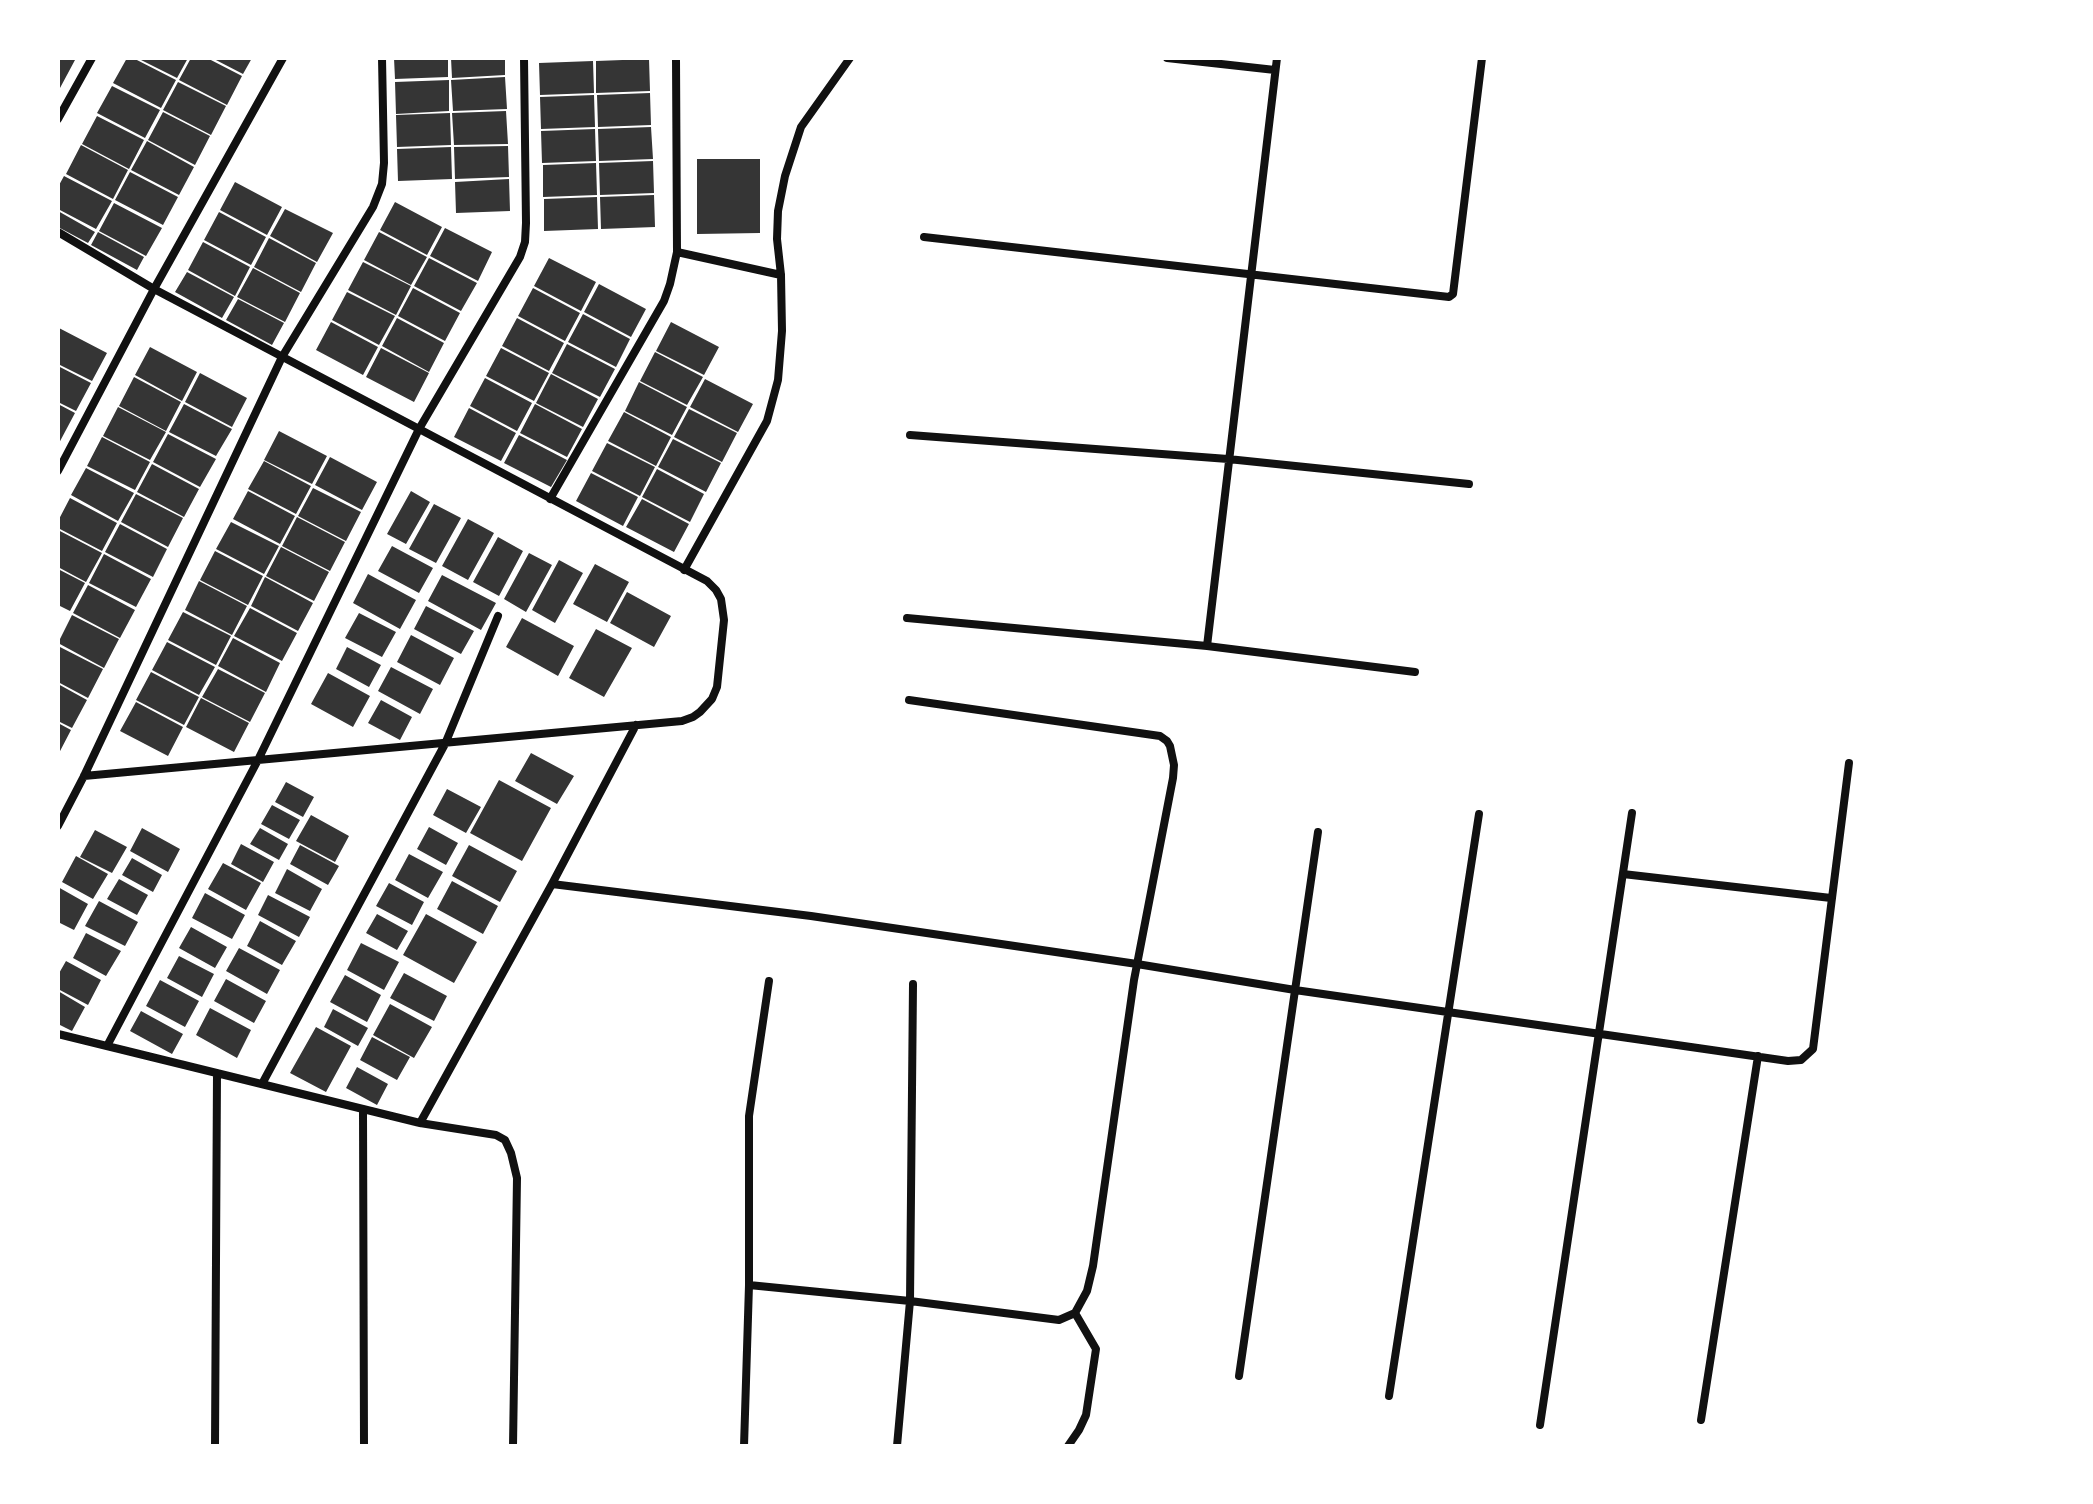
<!DOCTYPE html>
<html>
<head>
<meta charset="utf-8">
<style>
  body { margin:0 }
  #map { position:relative; width:2093px; height:1504px; overflow:hidden; background:#fff; font-family:"Space Grotesk",sans-serif }
  canvas { display:block }
  .frame { position:absolute; inset:0; border:60px solid #fff; pointer-events:none }
</style>
</head>
<body>
<div id="map">
<canvas width="2093" height="1504"></canvas>
<div class="frame"></div>
</div>
<script>
const g = document.querySelector('canvas').getContext('2d');
g.lineJoin = 'round';
function paint(path, color) {
  g.fillStyle = color;
  g.fill(path, 'evenodd');
}
function toPath(rows) {
  const path = new Path2D();
  for (const r of rows) {
    path.moveTo(r[0], r[1]);
    for (let i = 2; i < r.length; i += 2) path.lineTo(r[i], r[i + 1]);
  }
  return path;
}
function strokePath(path, color, width, dash) {
  g.strokeStyle = color;
  g.lineWidth = width;
  g.lineCap = dash ? 'butt' : 'round';
  g.setLineDash(dash || []);
  g.stroke(path);
}
const building = toPath([
  [58,58,71,58,75,60,60,88,58,87],
  [127,58,133,58,176,80,161,108,113,83],
  [137,58,188,58,177,78],
  [191,58,207,58,242,76,227,105,179,80],
  [212,58,252,58,243,74],
  [394,58,448,58,448,77,395,79],
  [451,58,505,58,505,75,452,78],
  [649,59,650,91,596,93,596,61],
  [593,61,594,93,540,95,539,63],
  [505,77,507,109,453,111,451,80],
  [449,80,449,111,396,114,395,82],
  [178,82,226,106,211,135,163,110],
  [112,86,160,110,145,138,97,113],
  [650,93,651,125,598,127,597,95],
  [594,95,595,127,541,129,540,97],
  [506,111,508,144,454,145,452,113],
  [163,112,210,136,195,165,148,140],
  [450,113,451,145,397,147,396,115],
  [97,116,144,140,129,169,82,144],
  [651,127,653,159,599,161,598,129],
  [595,129,596,161,542,163,541,131],
  [147,141,194,167,179,195,131,170],
  [81,145,128,170,113,199,66,174],
  [508,146,509,177,455,179,454,147],
  [451,147,452,179,398,181,397,149],
  [697,159,760,159,760,233,697,234],
  [653,161,654,193,600,195,599,163],
  [596,163,597,195,543,197,543,165],
  [130,172,178,197,163,225,115,200],
  [64,176,112,201,96,229,58,209,58,187],
  [509,179,510,211,456,213,455,182],
  [235,182,282,207,267,235,220,210],
  [654,195,655,227,601,229,600,197],
  [597,197,598,229,544,231,544,199],
  [395,202,442,227,427,255,380,230],
  [114,203,162,228,146,256,99,231],
  [285,209,333,233,317,262,270,236],
  [58,211,95,232,88,243,58,227],
  [219,212,266,237,251,265,204,240],
  [445,228,492,252,478,281,430,256],
  [98,232,144,257,137,270,91,245],
  [379,232,427,257,411,285,364,260],
  [269,238,316,263,301,292,254,267],
  [203,242,250,267,235,296,188,270],
  [429,258,477,283,461,311,414,286],
  [549,258,596,282,581,311,534,286],
  [363,262,411,286,396,315,348,290],
  [253,268,300,293,285,322,237,297],
  [187,272,234,297,222,318,175,292],
  [599,284,646,309,631,337,584,312],
  [413,288,460,313,445,341,398,316],
  [533,288,580,313,565,341,518,316],
  [347,292,395,316,379,345,332,320],
  [238,299,284,323,272,345,226,320],
  [583,314,630,339,616,367,568,342],
  [397,318,444,343,429,372,382,346],
  [517,318,564,343,549,371,502,346],
  [331,322,378,347,363,375,316,350],
  [671,322,719,347,704,375,656,351],
  [59,328,107,353,92,381,58,364],
  [567,344,615,369,600,397,552,373],
  [150,347,197,372,182,401,135,375],
  [381,348,429,373,414,402,366,377],
  [501,348,549,373,534,401,486,376],
  [655,352,703,377,687,405,640,381],
  [58,366,91,383,76,411,58,402],
  [200,373,247,398,232,427,185,402],
  [551,374,598,399,583,427,536,403],
  [134,377,181,402,166,431,119,406],
  [485,378,532,403,517,431,470,406],
  [705,379,753,404,738,432,690,407],
  [639,382,687,407,672,435,625,411],
  [58,404,75,413,58,445],
  [184,404,232,429,216,456,169,432],
  [535,404,582,429,567,457,520,433],
  [118,407,166,432,150,460,103,436],
  [469,408,516,433,501,461,454,437],
  [689,409,737,433,722,462,674,437],
  [624,412,671,437,656,466,608,441],
  [279,431,327,456,312,484,264,460],
  [168,434,216,459,200,487,153,462],
  [519,435,567,460,551,487,504,463],
  [102,437,150,462,135,490,87,466],
  [673,439,721,463,706,492,658,467],
  [607,443,655,467,640,496,592,471],
  [330,457,377,482,362,510,315,485],
  [264,461,311,486,296,514,248,489],
  [152,464,199,489,184,517,137,492],
  [86,468,134,493,118,521,71,495],
  [657,469,704,494,690,522,642,497],
  [591,473,638,497,623,526,576,501],
  [313,488,361,512,346,541,298,516],
  [248,491,295,516,280,544,233,519],
  [411,491,430,502,406,544,387,534],
  [136,494,183,518,168,547,121,522],
  [70,498,117,523,102,551,58,528,58,521],
  [642,499,689,524,674,552,626,527],
  [434,504,461,518,436,563,409,549],
  [297,517,345,542,330,571,282,546],
  [468,519,494,533,468,580,442,566],
  [231,522,279,546,264,574,216,549],
  [120,524,167,549,153,577,105,552],
  [58,530,102,553,86,582,58,567],
  [498,537,523,551,499,596,473,582],
  [392,546,433,568,419,593,378,571],
  [281,547,329,572,314,601,266,576],
  [215,551,263,576,248,605,200,580],
  [529,553,552,565,526,612,504,599],
  [104,554,151,579,136,607,89,583],
  [559,560,583,573,555,623,532,610],
  [595,564,629,582,607,622,573,604],
  [58,569,85,583,70,611,58,605],
  [368,574,416,600,400,629,353,603],
  [442,575,496,603,481,630,428,601],
  [265,577,313,603,298,631,251,606],
  [199,581,247,606,232,635,185,610],
  [88,585,135,610,120,638,73,613],
  [627,592,671,616,654,647,610,623],
  [426,606,474,631,461,654,414,629],
  [250,608,297,633,282,661,234,636],
  [183,612,231,636,216,665,168,640],
  [359,613,396,632,382,657,345,638],
  [72,615,119,639,104,668,58,643],
  [522,618,574,646,558,676,506,647],
  [596,629,632,648,604,697,569,678],
  [411,635,454,658,440,685,397,662],
  [233,638,280,663,266,692,218,666],
  [167,642,215,667,199,695,152,670],
  [58,646,103,669,88,698,58,682],
  [347,647,381,665,369,687,336,669],
  [391,667,433,689,420,714,378,691],
  [218,669,265,693,250,722,202,697],
  [151,672,199,697,184,725,136,700],
  [328,673,370,696,353,727,311,704],
  [58,684,87,700,72,728,58,721],
  [201,698,249,723,234,752,186,727],
  [381,700,412,717,400,740,368,723],
  [136,702,183,727,168,756,120,731],
  [58,723,71,730,58,755],
  [531,753,574,776,557,804,515,781],
  [499,780,551,808,522,861,470,833],
  [286,782,314,797,303,817,275,802],
  [447,789,481,807,466,833,433,815],
  [272,805,300,820,289,839,261,824],
  [311,815,349,836,335,862,296,841],
  [429,827,458,843,446,865,417,849],
  [142,828,180,849,168,872,130,851],
  [260,828,288,844,279,860,250,844],
  [95,830,127,847,112,873,80,857],
  [241,844,274,862,263,882,231,864],
  [300,845,339,866,328,885,290,864],
  [469,845,517,871,500,902,452,876],
  [409,854,443,872,428,898,395,880],
  [76,856,108,874,93,899,62,882],
  [132,858,162,875,153,892,122,875],
  [223,863,261,883,246,910,208,889],
  [287,869,322,889,310,911,275,893],
  [119,879,148,895,137,915,107,899],
  [452,881,498,906,483,934,437,909],
  [389,883,424,902,412,925,376,906],
  [58,887,88,904,74,930,58,922],
  [205,893,245,915,232,939,192,918],
  [268,895,310,917,299,937,258,915],
  [99,901,138,922,125,946,85,926],
  [377,914,408,931,397,950,366,933],
  [426,914,477,942,454,983,403,955],
  [260,921,296,941,282,965,247,946],
  [191,927,227,947,215,968,179,948],
  [86,933,121,951,106,976,73,958],
  [361,943,399,962,384,990,347,970],
  [239,948,280,970,267,994,226,971],
  [179,956,214,974,202,997,167,978],
  [66,961,101,980,88,1005,58,989,58,975],
  [404,973,447,996,434,1021,390,998],
  [345,975,381,995,367,1022,330,1002],
  [226,979,266,1001,254,1023,214,1001],
  [160,980,199,1001,185,1027,146,1006],
  [58,991,85,1007,72,1031,58,1024],
  [390,1004,432,1027,414,1058,373,1035],
  [210,1008,251,1030,237,1058,196,1035],
  [333,1009,368,1028,358,1046,324,1027],
  [141,1011,183,1034,172,1054,130,1031],
  [316,1027,351,1046,326,1092,290,1073],
  [372,1037,410,1057,397,1080,360,1060],
  [357,1067,388,1084,377,1105,346,1088]
]);
const minor = toPath([
  [1167,58,1275,70],
  [58,119,92,58],
  [58,232,154,289,707,581,716,590,721,599,724,620,717,687,712,699,700,712,693,717,682,721,84,776],
  [924,237,1449,297,1453,294,1482,58],
  [677,252,781,275],
  [910,435,1228,459,1469,484],
  [58,471,154,289,283,58],
  [550,499,664,301,670,284,677,252,676,58],
  [684,570,767,421,778,380,782,331,781,275,777,239,778,211,785,176,801,127,850,58],
  [907,618,1207,646,1415,672],
  [1207,646,1277,58],
  [58,826,84,776,282,357,373,207,382,184,384,163,382,58],
  [1623,874,1831,898],
  [552,884,811,916,1137,964,1295,990,1788,1061,1801,1060,1813,1049,1849,763],
  [58,1034,420,1123,496,1135,505,1140,511,1153,517,1178,513,1446],
  [107,1046,258,760,419,429,520,257,525,242,526,223,524,58],
  [262,1084,445,744,498,616],
  [363,1109,364,1446],
  [420,1123,552,884,636,725],
  [749,1285,910,1301,1059,1320,1075,1313,1087,1291,1093,1266,1134,980,1173,778,1174,765,1170,746,1167,741,1160,736,909,700],
  [1239,1376,1318,832],
  [1389,1396,1479,814],
  [1701,1420,1758,1056],
  [1540,1425,1632,813],
  [215,1446,217,1073],
  [744,1446,749,1285,749,1116,769,981],
  [897,1446,910,1301,913,984],
  [1068,1446,1079,1430,1086,1415,1096,1349,1075,1313]
]);
paint(building, '#353535');
strokePath(minor, '#111', 8);
</script>
</body>
</html>
